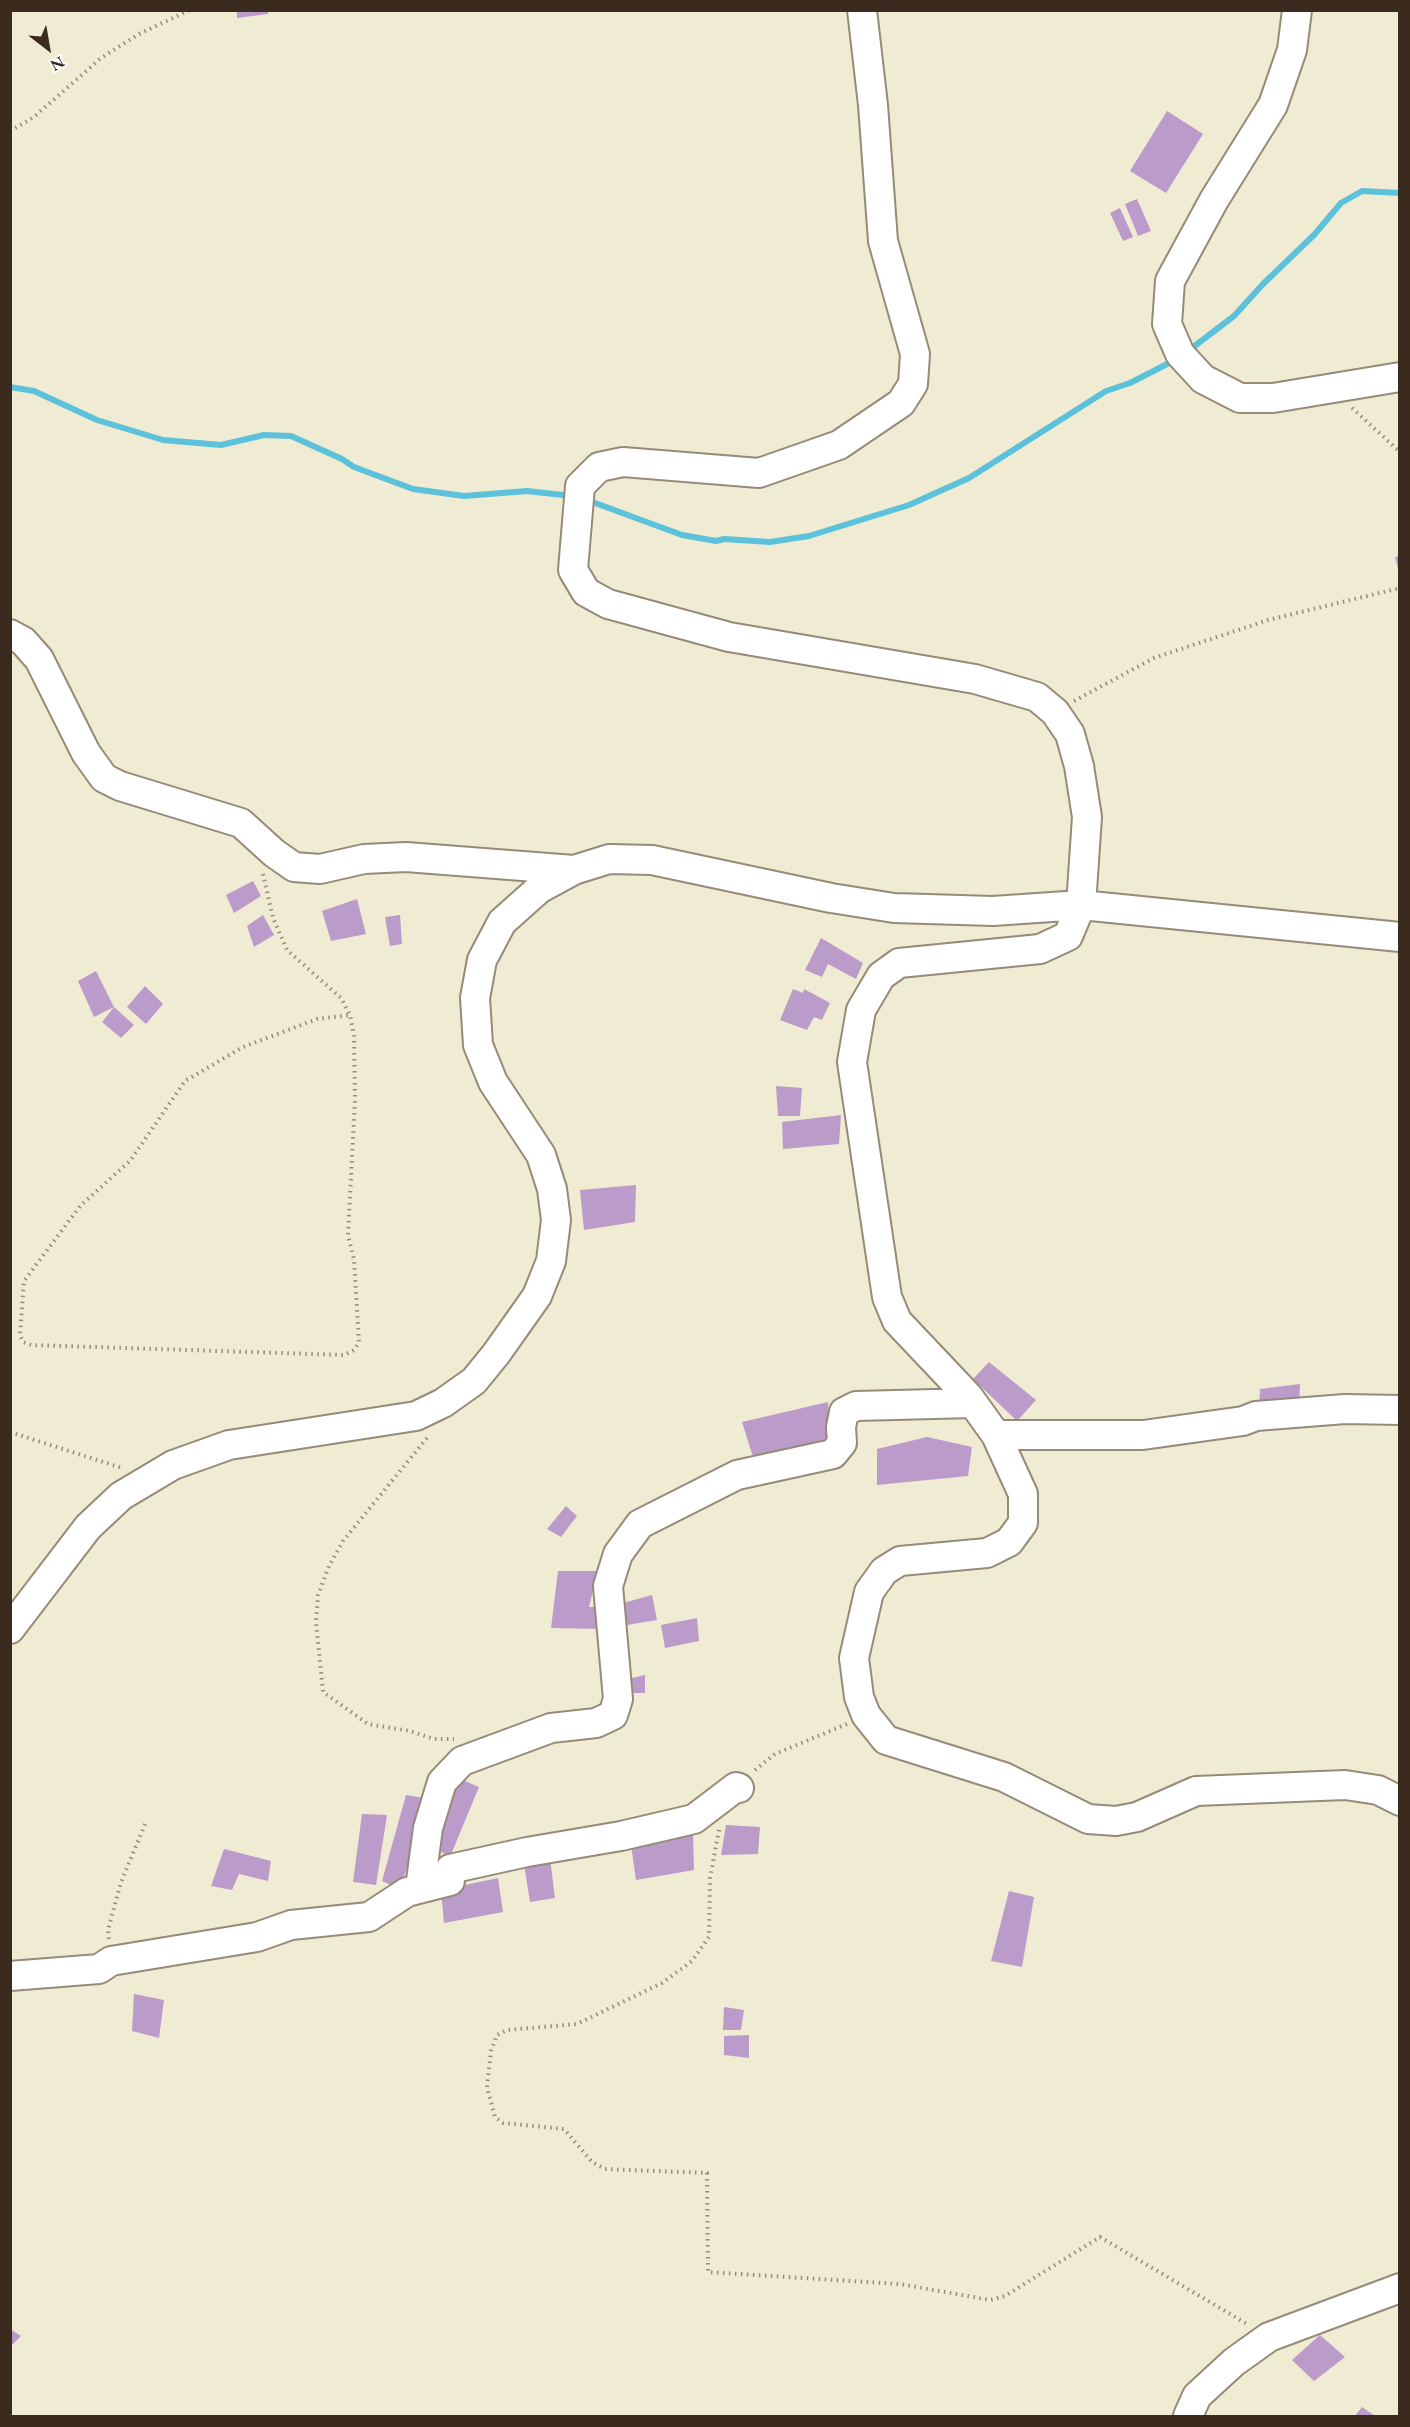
<!DOCTYPE html>
<html>
<head>
<meta charset="utf-8">
<style>
  body { margin:0 }
  #map { position:relative; width:1410px; height:2427px; overflow:hidden; background:#f0ebd3; font-family:"EB Garamond",serif }
  canvas { display:block }
  .frame { position:absolute; inset:0; border:12px solid #3b2a1e; pointer-events:none }
  .north { position:absolute; left:18px; top:18px; width:60px; height:60px; -webkit-text-stroke:4px #fff; paint-order:stroke; rotate:149deg; font-size:16px; font-weight:700; line-height:24px; text-align:center; color:#3b2a1e }
  .north::after { content:''; display:block; margin:auto; width:21px; height:27px; background:#3b2a1e; clip-path:polygon(50% 0,100% 100%,50% 72%,0 100%) }
</style>
</head>
<body>
<div id="map">
<canvas width="1410" height="2427"></canvas>
<div class="frame"></div>
<div class="north">N</div>
</div>
<script>
const g = document.querySelector('canvas').getContext('2d');
g.lineJoin = 'round';
function toPath(rows) {
  const path = new Path2D();
  for (const r of rows) {
    path.moveTo(r[0], r[1]);
    for (let i = 2; i < r.length; i += 2) path.lineTo(r[i], r[i + 1]);
  }
  return path;
}
function strokePath(path, color, width, dash) {
  g.strokeStyle = color;
  g.lineWidth = width;
  g.lineCap = dash ? 'butt' : 'round';
  g.setLineDash(dash || []);
  g.stroke(path);
}
function paint(path, color) {
  g.fillStyle = color;
  g.fill(path, 'evenodd');
}
const stream = toPath([
  [1188,351,1234,316,1263,284,1314,235,1341,203,1362,191,1400,193],
  [10,387,34,391,97,420,163,440,221,445,264,435,291,436,342,459,354,467,413,489,464,496,527,491,572,496],
  [587,500,682,535,716,541,724,539,770,542,809,536,909,505,969,478,1106,391,1130,383,1175,360]
]);
const building = toPath([
  [237,10,268,10,268,14,237,18],
  [1167,111,1203,134,1166,193,1130,171],
  [1137,199,1151,231,1138,236,1125,204],
  [1120,208,1133,237,1123,241,1110,213],
  [1400,556,1400,573,1399,573,1395,557],
  [253,881,261,896,234,913,226,895],
  [357,899,366,934,331,941,322,911],
  [263,915,274,935,254,947,247,926],
  [400,915,402,944,390,946,385,917],
  [821,938,863,963,856,979,828,964,822,977,805,970],
  [96,971,114,1007,94,1017,78,981],
  [145,986,163,1004,146,1024,127,1007],
  [793,989,803,993,804,989,830,1003,822,1020,814,1017,807,1030,780,1020],
  [114,1007,134,1025,121,1038,102,1022],
  [776,1086,802,1088,800,1116,778,1116],
  [841,1115,839,1144,783,1149,782,1122],
  [636,1185,635,1222,584,1230,580,1190],
  [989,1362,1036,1400,1017,1421,973,1379],
  [1300,1384,1299,1407,1259,1411,1260,1389],
  [828,1402,830,1438,753,1457,742,1422],
  [927,1437,972,1447,968,1476,877,1485,877,1449],
  [566,1506,577,1516,561,1537,547,1529],
  [558,1571,598,1571,589,1607,606,1607,604,1629,551,1628],
  [652,1595,657,1620,621,1626,616,1605],
  [697,1618,699,1641,665,1648,661,1625],
  [645,1675,645,1693,630,1693,628,1679],
  [460,1779,479,1787,450,1857,434,1848],
  [406,1795,429,1799,400,1889,382,1881],
  [362,1814,387,1815,376,1885,353,1882],
  [726,1825,760,1827,758,1854,721,1855],
  [693,1835,694,1870,636,1880,631,1845],
  [224,1849,271,1861,268,1881,239,1874,232,1890,211,1886],
  [550,1858,555,1898,530,1902,524,1864],
  [498,1878,503,1912,444,1923,441,1890],
  [1009,1891,1034,1897,1022,1967,991,1961],
  [134,1994,164,2000,159,2038,132,2031],
  [724,2007,744,2010,741,2030,723,2030],
  [749,2035,749,2058,724,2055,724,2036],
  [10,2329,21,2336,10,2347],
  [1320,2335,1345,2357,1314,2381,1292,2360],
  [1362,2407,1375,2416,1355,2416]
]);
const path = toPath([
  [10,131,34,117,101,58,139,34,190,10],
  [1352,408,1400,452],
  [1074,701,1154,658,1268,620,1400,588],
  [263,874,273,918,287,950,341,998,350,1015,354,1036,355,1099,348,1236,354,1259,359,1343,354,1350,344,1355,31,1345,23,1342,20,1335,24,1281,81,1205,130,1161,185,1081,243,1047,317,1019,350,1015],
  [10,1432,122,1468],
  [427,1438,343,1541,329,1566,318,1595,316,1622,323,1692,368,1724,410,1731,434,1739,454,1739],
  [755,1770,775,1754,847,1724],
  [719,1830,710,1878,709,1937,692,1961,662,1983,577,2024,507,2030,497,2035,491,2051,487,2087,495,2117,503,2123,564,2129,592,2162,605,2169,707,2173,708,2272,900,2284,990,2300,1005,2296,1100,2237,1247,2324],
  [109,1939,108,1930,121,1882,146,1822]
]);
const minor = toPath([
  [862,10,873,105,883,241,915,354,913,384,901,403,839,445,759,473,623,462,599,467,580,486,573,570,586,592,608,604,729,637,975,679,1037,697,1055,712,1070,734,1079,766,1087,817,1081,905,1068,936,1040,949,899,963,881,976,861,1010,852,1062,887,1297,897,1321,968,1396,996,1435,1023,1494,1023,1523,1009,1542,987,1553,900,1561,884,1571,869,1592,854,1658,859,1697,866,1715,886,1740,1004,1777,1088,1819,1116,1821,1137,1817,1196,1791,1345,1785,1378,1790,1400,1801],
  [1297,10,1292,50,1273,105,1214,200,1170,281,1167,324,1180,354,1203,379,1240,398,1273,398,1400,377],
  [10,634,23,641,39,659,86,753,104,778,120,786,241,823,274,853,294,867,320,869,364,859,406,857,574,870],
  [996,1435,1143,1435,1243,1421,1256,1416,1345,1409,1400,1410],
  [10,1629,88,1527,121,1496,173,1465,229,1445,416,1416,443,1403,474,1381,496,1354,537,1296,551,1261,556,1220,552,1189,541,1155,493,1082,478,1045,475,998,482,960,502,922,539,889,574,870,609,859,652,860,831,898,894,908,993,911,1081,905,1400,937],
  [420,1888,428,1828,442,1782,462,1761,551,1728,596,1723,613,1715,618,1699,608,1586,618,1554,640,1524,737,1475,833,1454,842,1443,841,1427,844,1412,856,1406,973,1403],
  [10,1976,99,1969,111,1961,257,1937,291,1925,369,1917,407,1892,450,1881,450,1869,527,1852,621,1836,694,1819,736,1787,739,1788],
  [1188,2416,1197,2396,1234,2362,1269,2337,1400,2288]
]);
strokePath(stream, '#5cc1da', 6);
paint(building, '#bb9bc9');
strokePath(minor, '#968a78', 32);
strokePath(path, '#968a78', 4, [1.5, 4.5]);
strokePath(minor, '#fff', 28);
</script>
</body>
</html>
